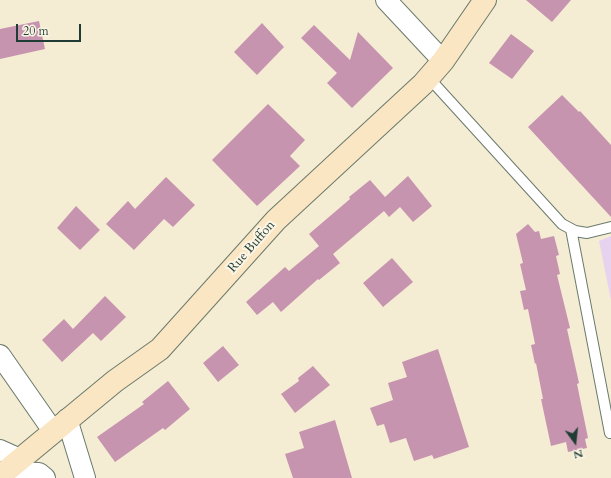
<!DOCTYPE html>
<html>
<head>
<meta charset="utf-8">
<style>
  body { margin:0 }
  #map { position:relative; width:611px; height:478px; overflow:hidden; background:#f4ecd3; font-family:Cardo,serif }
  canvas { display:block }
  .north { position:absolute; left:555px; top:422px; width:40px; height:40px; -webkit-text-stroke:3px #fcf5e5; paint-order:stroke; rotate:165deg; font-size:11px; font-weight:700; line-height:16px; text-align:center; color:#1f3d34 }
  .north::after { content:''; display:block; margin:auto; width:14px; height:18px; background:#1f3d34; clip-path:polygon(50% 0,100% 100%,50% 72%,0 100%) }
  .scale { position:absolute; left:16px; top:24px; width:65px; height:18px; box-sizing:border-box; border:2px solid #1f3d34; border-top:0; padding-left:5px; font-size:12px; line-height:14px; white-space:nowrap; color:#1f3d34; -webkit-text-stroke:3px #fcf5e5; paint-order:stroke }
</style>
</head>
<body>
<div id="map">
<canvas width="611" height="478"></canvas>
<div class="north">N</div>
<div class="scale">20 m</div>
</div>
<script>
const g = document.querySelector('canvas').getContext('2d');
g.lineJoin = 'round';
function paint(path, color) {
  g.fillStyle = color;
  g.fill(path, 'evenodd');
}
function toPath(rows) {
  const path = new Path2D();
  for (const r of rows) {
    path.moveTo(r[0], r[1]);
    for (let i = 2; i < r.length; i += 2) path.lineTo(r[i], r[i + 1]);
  }
  return path;
}
function strokePath(path, color, width, dash) {
  g.strokeStyle = color;
  g.lineWidth = width;
  g.lineCap = dash ? 'butt' : 'round';
  g.setLineDash(dash || []);
  g.stroke(path);
}
function label(font, color, halo, rows, align = 'center') {
  g.font = font + ' Cardo,serif';
  g.lineWidth = 4;
  g.setLineDash([]);
  g.textBaseline = 'middle';
  g.strokeStyle = halo;
  g.fillStyle = color;
  for (const [text, x, y, turn = 0] of rows) {
    g.save();
    g.translate(x, y);
    g.rotate((+turn || 0) * Math.PI / 180);
    g.textAlign = isNaN(turn) ? turn : align;
    if (halo) g.strokeText(text, 0, 0);
    g.fillText(text, 0, 0);
    g.restore();
  }
}
const built = toPath([
  [611,236,611,300,599,241]
]);
const building = toPath([
  [526,0,571,0,552,22],
  [39,21,45,49,0,59,0,29],
  [262,23,284,47,257,75,234,52],
  [314,25,350,60,358,32,393,68,352,108,327,83,337,73,301,38],
  [511,34,534,51,512,79,489,63],
  [562,95,579,112,580,111,611,145,611,217,528,127],
  [268,104,305,140,290,156,300,166,257,206,212,160],
  [408,176,432,206,413,222,400,207,389,217,384,211,333,254,340,263,319,280,318,279,281,312,273,302,257,315,246,302,285,267,289,271,319,246,309,234,350,199,349,197,370,180,385,197],
  [166,177,195,205,173,227,164,219,134,250,106,224,128,201,135,209],
  [76,206,100,230,80,250,57,228],
  [528,224,535,232,539,231,541,239,554,236,559,255,556,256,560,274,557,275,570,328,567,329,579,383,577,384,588,438,585,439,587,448,568,452,566,442,551,446,541,399,543,399,536,363,535,364,531,345,535,344,528,309,524,310,520,291,526,290,520,264,523,263,516,234],
  [392,258,413,282,383,307,363,283],
  [105,296,126,317,101,341,93,333,62,362,42,340,64,319,73,329],
  [223,346,239,365,218,382,203,363],
  [438,349,469,447,434,459,432,455,414,461,406,438,390,443,384,424,377,426,370,408,393,400,388,383,407,377,402,362],
  [313,366,330,385,295,413,281,394,299,381,298,378],
  [168,381,190,409,165,430,163,428,115,462,97,437,144,404,142,402],
  [335,420,352,478,293,478,285,454,304,448,299,432]
]);
const lane = toPath([
  [429,78,562,224,575,231,587,233,611,227],
  [571,229,610,433]
]);
const street = toPath([
  [386,0,443,61],
  [0,355,53,431],
  [67,419,85,478],
  [0,450,20,459],
  [4,472,39,473,45,478]
]);
const secondary = toPath([
  [0,476,115,381,160,349,276,220,423,84,443,61,485,0]
]);
const streetNames = [
  ["Rue Buffon",252,247,-49]
];
paint(built, '#e7d2ef');
paint(building, '#c794af');
strokePath(lane, '#6a7a6c', 12);
strokePath(street, '#6a7a6c', 22);
strokePath(secondary, '#6a7a6c', 24);
strokePath(lane, '#fff', 10);
strokePath(street, '#fff', 20);
strokePath(secondary, '#fbe6c4', 22);
label('13px', '#1f3d34', '#fcf5e5', streetNames);
</script>
</body>
</html>
